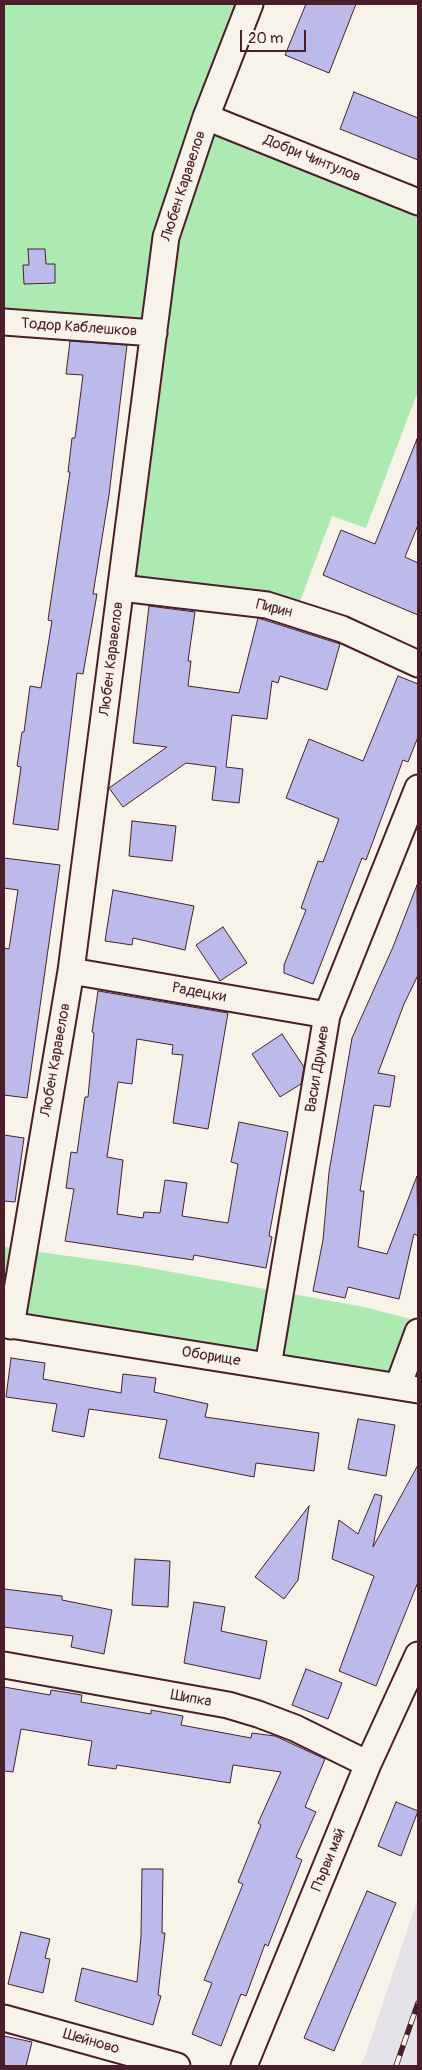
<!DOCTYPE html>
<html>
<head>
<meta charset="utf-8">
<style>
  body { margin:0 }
  #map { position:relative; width:422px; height:2070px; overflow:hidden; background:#f7f3e8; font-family:Pangolin,sans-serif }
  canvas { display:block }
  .frame { position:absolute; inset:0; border:5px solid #4a1f2b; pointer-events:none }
  .scale { position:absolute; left:240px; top:30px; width:66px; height:22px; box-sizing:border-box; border:2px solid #4a1f2b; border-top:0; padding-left:6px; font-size:15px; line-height:18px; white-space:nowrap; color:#4a1f2b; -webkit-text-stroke:4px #f7f3e8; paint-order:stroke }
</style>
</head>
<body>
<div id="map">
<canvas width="422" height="2070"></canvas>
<div class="frame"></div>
<div class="scale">20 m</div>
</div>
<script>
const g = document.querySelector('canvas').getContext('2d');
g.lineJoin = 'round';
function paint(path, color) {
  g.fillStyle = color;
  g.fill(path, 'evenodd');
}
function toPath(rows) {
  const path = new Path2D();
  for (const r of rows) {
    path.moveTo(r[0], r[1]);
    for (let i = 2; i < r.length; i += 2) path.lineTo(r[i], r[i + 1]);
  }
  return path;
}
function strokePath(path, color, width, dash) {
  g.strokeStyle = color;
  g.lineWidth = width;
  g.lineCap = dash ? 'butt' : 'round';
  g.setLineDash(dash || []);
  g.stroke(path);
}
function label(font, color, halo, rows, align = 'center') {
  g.font = font + ' Pangolin,sans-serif';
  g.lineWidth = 4.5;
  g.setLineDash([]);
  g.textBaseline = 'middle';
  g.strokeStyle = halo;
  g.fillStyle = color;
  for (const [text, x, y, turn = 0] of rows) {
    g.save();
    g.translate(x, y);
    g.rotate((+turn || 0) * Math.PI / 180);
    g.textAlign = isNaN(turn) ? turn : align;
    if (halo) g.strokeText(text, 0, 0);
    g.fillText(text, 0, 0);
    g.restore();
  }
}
const built = toPath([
  [418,1897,418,2066,360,2066,365,2056]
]);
const green = toPath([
  [4,4,241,4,194,119,418,215,418,391,366,528,332,516,299,604,254,590,133,576,170,321,4,314],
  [4,1247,139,1266,364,1307,418,1321,418,1396,4,1323]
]);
const building = toPath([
  [306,4,356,4,329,73,285,55,306,4],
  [354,92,418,118,418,160,340,129,354,92],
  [28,249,45,249,46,264,55,264,55,283,24,284,23,265,29,265,28,249],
  [70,341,127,345,109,495,93,594,97,594,83,674,77,673,58,830,13,824,21,767,17,766,22,732,24,732,30,686,41,688,52,621,48,620,70,472,68,472,72,438,75,438,83,375,66,374,70,341],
  [417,439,418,525,405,557,418,563,418,615,323,575,341,530,375,544,417,439],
  [149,606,195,612,188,661,191,661,188,686,239,693,258,618,340,644,327,690,280,676,278,683,272,681,267,719,232,715,226,767,243,769,239,803,212,800,216,767,186,763,123,807,109,788,167,747,133,743,149,606],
  [398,676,418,684,418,737,408,762,403,760,366,860,362,858,313,984,284,973,284,965,306,910,301,908,318,861,323,862,339,819,286,798,309,739,363,761,398,676],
  [132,821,176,826,172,861,129,856,132,821],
  [4,858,60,865,27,1098,4,1095,4,948,9,949,18,890,4,888,4,858],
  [417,885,418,975,404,1004,378,1073,395,1076,390,1107,374,1105,360,1191,364,1191,358,1247,387,1254,417,1176,418,1236,414,1234,399,1299,348,1287,345,1298,313,1291,323,1240,329,1172,352,1038,393,947,417,885],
  [113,890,194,906,185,950,133,938,132,945,105,941,113,890],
  [223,927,247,963,220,981,196,945,223,927],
  [98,991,228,1013,208,1129,173,1123,183,1055,172,1054,173,1045,137,1039,132,1084,118,1082,107,1157,123,1160,117,1214,143,1218,144,1212,160,1213,165,1180,187,1183,182,1216,228,1223,238,1164,231,1162,239,1122,288,1132,269,1236,272,1237,266,1268,194,1255,193,1260,65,1241,74,1189,66,1188,71,1152,77,1153,85,1097,88,1097,94,1033,92,1032,98,991],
  [282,1034,304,1067,301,1084,280,1097,252,1054,282,1034],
  [4,1135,24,1138,15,1202,4,1201,4,1135],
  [11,1358,45,1363,43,1379,121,1393,123,1374,156,1378,154,1392,208,1404,205,1417,319,1433,314,1471,256,1463,254,1477,159,1458,167,1420,89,1409,84,1437,52,1431,57,1404,6,1397,11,1358],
  [358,1419,395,1425,386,1476,348,1469,358,1419],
  [418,1465,418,1582,376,1686,339,1671,374,1576,332,1559,339,1520,358,1534,375,1494,382,1496,373,1547,418,1465],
  [309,1506,298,1580,284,1599,255,1577,309,1506],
  [135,1559,170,1561,168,1607,132,1605,135,1559],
  [4,1589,62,1596,62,1600,112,1610,104,1654,71,1647,73,1636,4,1627,4,1589],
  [194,1602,225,1607,221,1631,267,1641,260,1679,184,1663,194,1602],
  [306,1669,342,1683,328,1719,292,1705,306,1669],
  [4,1687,50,1695,51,1690,82,1695,81,1702,151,1714,151,1710,183,1716,181,1725,251,1738,252,1733,275,1736,325,1759,305,1807,316,1812,296,1857,302,1860,268,1946,265,1944,246,1996,241,1994,221,2046,192,2034,212,1983,204,1980,243,1884,238,1882,261,1825,258,1823,281,1772,233,1765,230,1783,117,1765,116,1769,88,1765,92,1741,21,1729,13,1772,4,1771,4,1687],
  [396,1802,418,1811,401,1856,378,1846,396,1802],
  [142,1869,163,1869,162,1933,165,1933,158,1995,161,1996,153,2025,75,2001,82,1968,137,1982,141,1936,142,1869],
  [367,1891,396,1903,334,2051,304,2038,367,1891],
  [21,1932,50,1939,45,1958,50,1959,43,1993,8,1984,21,1932],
  [4,2036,32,2042,26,2066,4,2066,4,2036]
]);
const minor = toPath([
  [206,117,418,202],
  [4,322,154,333],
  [121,588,267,605,342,629,418,664],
  [71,971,327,1015],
  [4,1324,418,1390],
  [11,1326,71,971,166,237,206,117,250,4],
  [268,1366,327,1015,418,788],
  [398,1386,418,1332],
  [4,1665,228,1705,258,1714,295,1728,368,1764],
  [4,2018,177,2066],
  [244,2066,368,1764,418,1655]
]);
const rail = toPath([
  [396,2066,418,2003]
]);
const streetNames = [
  ["Добри Чинтулов",312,159,22],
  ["Любен Каравелов",184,186,-72],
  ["Тодор Каблешков",79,328,4],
  ["Пирин",274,609,14],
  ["Любен Каравелов",112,659,-83],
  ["Радецки",199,993,10],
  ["Любен Каравелов",56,1060,-80],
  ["Васил Друмев",318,1069,-81],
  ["Оборище",211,1357,9],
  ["Шипка",191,1699,10],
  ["Първи май",329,1860,-68],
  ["Шейново",91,2042,16]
];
paint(built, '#e5e2e9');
paint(green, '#aceab1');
paint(building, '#bcb9eb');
strokePath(building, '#4a1f2b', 1);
strokePath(minor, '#4a1f2b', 29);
strokePath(minor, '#f7f3e8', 25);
strokePath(rail, '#4a1f2b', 5.5);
strokePath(rail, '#f7f3e8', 4, [11]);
label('15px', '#4a1f2b', '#f7f3e8', streetNames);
</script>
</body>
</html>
